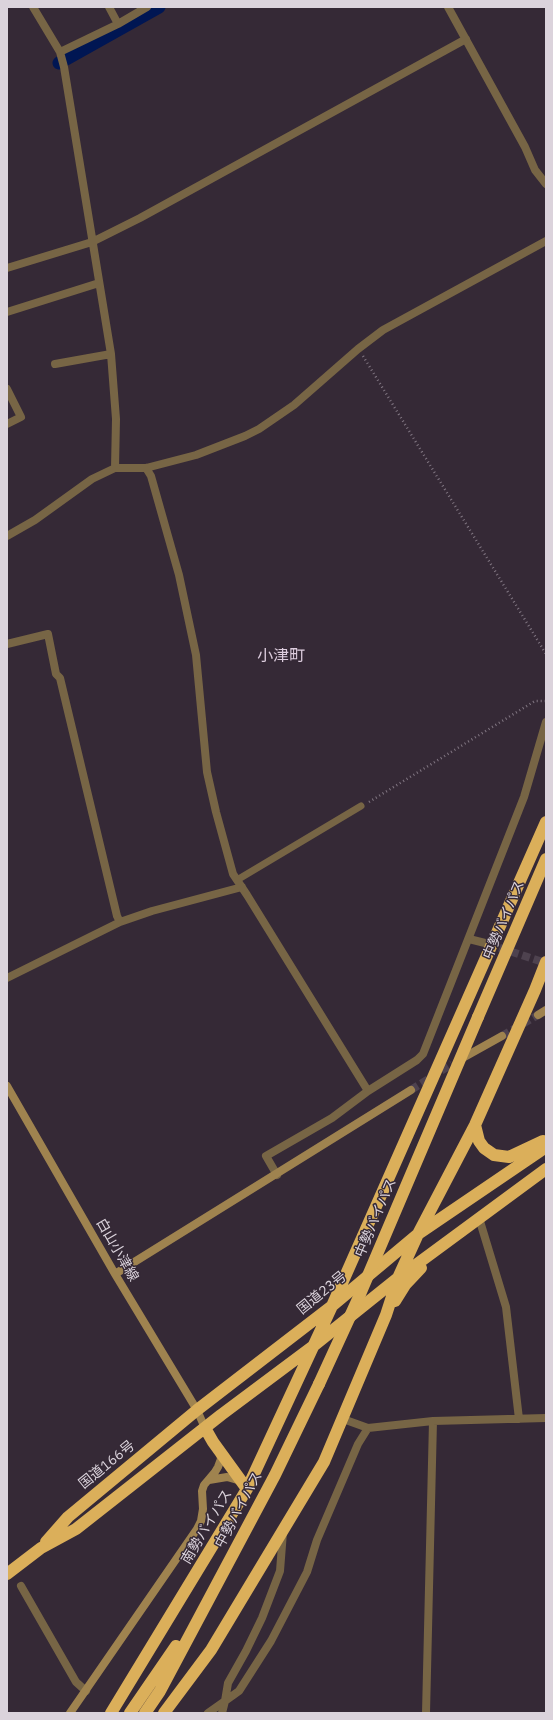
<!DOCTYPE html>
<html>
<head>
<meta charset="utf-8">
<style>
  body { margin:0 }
  #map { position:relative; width:553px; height:1720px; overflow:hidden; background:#352936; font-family:"IBM Plex Sans",sans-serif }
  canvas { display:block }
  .frame { position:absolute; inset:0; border:8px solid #dbd3dc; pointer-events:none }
</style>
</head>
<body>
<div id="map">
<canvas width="553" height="1720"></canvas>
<div class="frame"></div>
</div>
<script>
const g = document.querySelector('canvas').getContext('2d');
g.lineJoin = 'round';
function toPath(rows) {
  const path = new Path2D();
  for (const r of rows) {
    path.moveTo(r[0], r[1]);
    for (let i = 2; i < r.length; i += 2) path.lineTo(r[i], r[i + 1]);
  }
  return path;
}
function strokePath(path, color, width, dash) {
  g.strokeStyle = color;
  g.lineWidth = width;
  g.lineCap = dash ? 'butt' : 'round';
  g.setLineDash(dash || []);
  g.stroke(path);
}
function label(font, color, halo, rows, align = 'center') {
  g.font = font + ' "IBM Plex Sans","Noto Sans JP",sans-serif';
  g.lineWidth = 3;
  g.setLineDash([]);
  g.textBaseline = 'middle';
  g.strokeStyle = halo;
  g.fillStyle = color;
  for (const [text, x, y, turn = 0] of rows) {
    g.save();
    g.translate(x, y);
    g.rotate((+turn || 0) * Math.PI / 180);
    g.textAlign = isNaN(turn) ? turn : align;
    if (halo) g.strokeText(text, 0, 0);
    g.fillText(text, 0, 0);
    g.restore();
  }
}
const canal = toPath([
  [59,63,159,7]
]);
const streetTunnel = toPath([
  [488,944,546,963]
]);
const secondaryTunnel = toPath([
  [502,1036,538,1015],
  [411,1090,452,1064]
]);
const path = toPath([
  [363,356,546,654],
  [369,802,535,701,546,701]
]);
const lane = toPath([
  [237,880,361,806]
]);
const street = toPath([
  [33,7,60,52,64,67,111,354,116,419,115,468],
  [109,7,118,24],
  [448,7,525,147,535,170,546,184],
  [60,52,118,24,147,7],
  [7,268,92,242,140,218,466,39],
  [7,312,99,283],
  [55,364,111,354],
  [7,389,21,417,7,424],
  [146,468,151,476,179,575,196,655,207,772,216,812,233,874,247,895,368,1091,332,1118,266,1156,277,1175],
  [7,536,35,520,92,479,115,468,146,468,196,455,245,436,259,429,294,405,358,349,383,330,546,241],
  [7,644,48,634,56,674,60,678,117,916,120,922],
  [469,939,485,943],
  [7,978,120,922,152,911,242,887],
  [368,1091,417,1060,423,1054,524,797,546,722],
  [479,1218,506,1307,519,1419],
  [343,1419,368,1428,433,1421,546,1418],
  [21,1586,76,1682,86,1691],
  [208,1713,225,1701,228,1683,246,1651,262,1618,280,1571,283,1532],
  [222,1713,225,1701,239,1691,271,1641,307,1572,317,1540,358,1444,368,1428],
  [426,1713,433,1421]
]);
const secondary = toPath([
  [538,1015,546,1010],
  [459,1060,502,1036],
  [7,1086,115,1274,197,1410,205,1428],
  [115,1274,411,1090],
  [209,1480,227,1477,241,1481],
  [70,1713,197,1529,201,1521,203,1509,202,1491,204,1485,215,1472,218,1467,221,1459,220,1453]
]);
const highway = toPath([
  [478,1017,546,859],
  [475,1125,479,1141,484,1148,494,1155,509,1157,543,1141],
  [395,1301,405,1285,421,1268],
  [205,1428,213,1442,247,1489],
  [46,1542,68,1517,197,1410,332,1306,418,1234,546,1147],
  [7,1574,41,1548,76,1529,221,1415,312,1347,398,1278,546,1169],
  [111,1713,247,1489,332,1306,546,822],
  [130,1713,176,1646],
  [145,1713,160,1691,275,1475,319,1384],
  [164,1713,211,1650,324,1462,386,1315,398,1278,418,1234,475,1125,535,990,546,962]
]);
const highwayBridge = toPath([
  [319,1384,358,1299,478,1017]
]);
const streetNames = [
  ["中勢バイパス",504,920,-67],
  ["中勢バイパス",376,1218,-67],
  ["白山小津線",117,1250,60],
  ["国道23号",322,1293,-39],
  ["国道166号",107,1465,-39],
  ["中勢バイパス",239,1510,-62],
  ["南勢バイパス",207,1527,-59]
];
const quarterNames = [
  ["小津町",281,656]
];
strokePath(canal, '#001653', 13);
strokePath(streetTunnel, '#4e424f', 8, [8, 4]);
strokePath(secondaryTunnel, '#4e424f', 8, [8, 4]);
strokePath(path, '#817682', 2.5, [1, 3]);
strokePath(lane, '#776545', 7);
strokePath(street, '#776545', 8);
strokePath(secondary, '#9f834f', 8);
strokePath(highway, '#dbaf5a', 12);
strokePath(highwayBridge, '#dbaf5a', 12);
label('14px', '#dbd3dc', '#352936', streetNames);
label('16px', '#dcccdd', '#352936', quarterNames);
</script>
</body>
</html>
